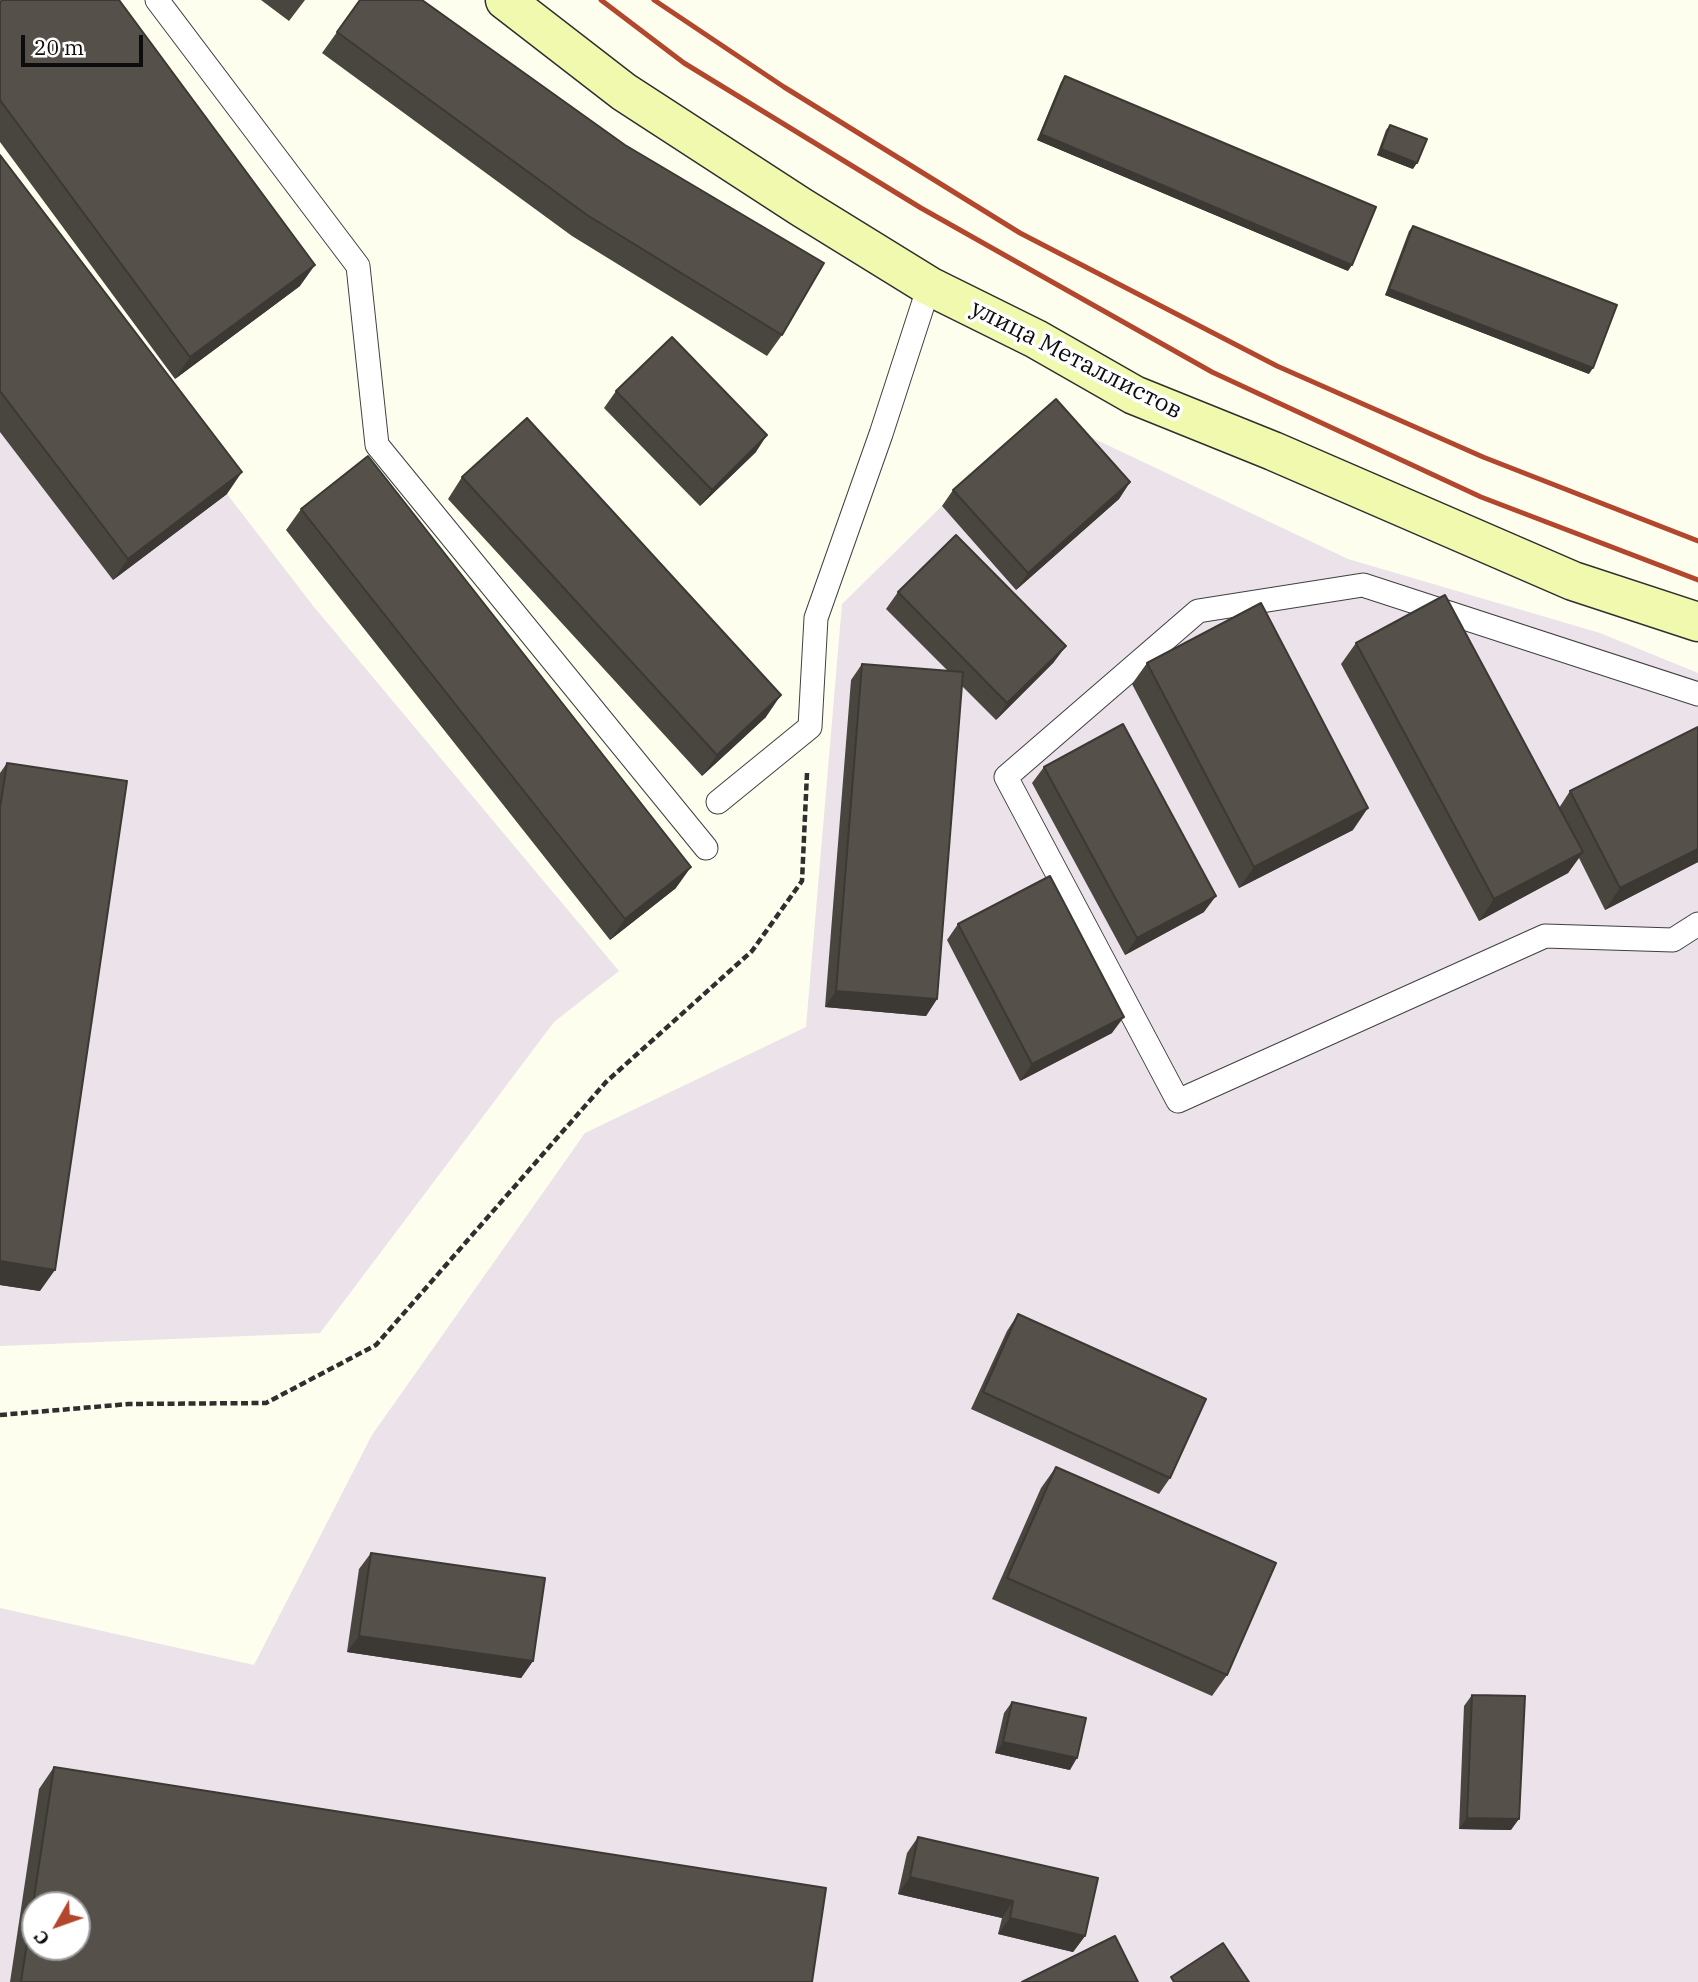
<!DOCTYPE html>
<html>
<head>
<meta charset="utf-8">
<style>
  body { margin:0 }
  #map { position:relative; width:1698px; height:1982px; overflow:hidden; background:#fdfeee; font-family:"IBM Plex Serif",serif }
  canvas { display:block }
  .north { position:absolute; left:21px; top:1891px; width:70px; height:70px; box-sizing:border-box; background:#fff; border:2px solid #9e9e9e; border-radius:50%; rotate:230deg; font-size:19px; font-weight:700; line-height:28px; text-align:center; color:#0d0d0d }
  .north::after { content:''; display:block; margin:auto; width:24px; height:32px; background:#b3472e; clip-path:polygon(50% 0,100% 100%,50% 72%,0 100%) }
  .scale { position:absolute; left:21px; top:35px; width:122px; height:32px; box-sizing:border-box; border:4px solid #0d0d0d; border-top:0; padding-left:9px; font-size:21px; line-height:24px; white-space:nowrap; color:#0d0d0d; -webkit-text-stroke:5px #fff; paint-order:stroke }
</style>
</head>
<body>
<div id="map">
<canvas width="1698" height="1982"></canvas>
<div class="north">С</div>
<div class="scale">20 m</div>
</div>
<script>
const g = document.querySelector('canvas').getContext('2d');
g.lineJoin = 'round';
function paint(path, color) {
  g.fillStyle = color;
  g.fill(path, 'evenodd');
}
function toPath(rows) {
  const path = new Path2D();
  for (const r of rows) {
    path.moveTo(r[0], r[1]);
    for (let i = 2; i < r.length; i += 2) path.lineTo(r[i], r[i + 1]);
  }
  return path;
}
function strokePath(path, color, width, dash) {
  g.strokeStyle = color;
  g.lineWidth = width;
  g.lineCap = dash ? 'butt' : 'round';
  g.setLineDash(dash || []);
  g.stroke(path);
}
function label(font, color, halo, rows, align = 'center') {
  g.font = font + ' "IBM Plex Serif",serif';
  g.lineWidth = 7;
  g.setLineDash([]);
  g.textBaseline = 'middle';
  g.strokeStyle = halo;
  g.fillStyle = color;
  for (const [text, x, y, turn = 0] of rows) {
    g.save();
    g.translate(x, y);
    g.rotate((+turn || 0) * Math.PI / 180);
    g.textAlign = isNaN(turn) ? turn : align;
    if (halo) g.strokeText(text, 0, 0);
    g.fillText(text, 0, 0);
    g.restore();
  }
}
const industrial = toPath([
  [0,199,314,607,619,971,554,1022,320,1333,0,1346],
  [1044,415,1348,559,1600,633,1698,673,1698,1982,0,1982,0,1608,254,1665,372,1435,585,1133,806,1027,842,604,942,506],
  [35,1905,77,1905,77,1947,35,1947]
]);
const path = toPath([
  [0,1415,129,1404,266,1403,376,1345,606,1082,752,951,802,881,807,773]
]);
const lane = toPath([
  [157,0,358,266,377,445,706,848],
  [1698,694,1363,585,1198,611,1006,777,1178,1101,1545,936,1673,940,1698,924],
  [718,802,810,727,816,618,881,434,929,286]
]);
const secondary = toPath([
  [505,0,624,92,801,207,929,286,1036,339,1134,395,1273,451,1573,581,1698,622]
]);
const rail = toPath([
  [601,0,684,63,921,208,1212,372,1481,497,1698,580],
  [654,0,784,87,1020,233,1277,366,1483,457,1698,541]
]);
const wall = toPath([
  [261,0,305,0,289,21],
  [360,0,782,335,767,356,572,236,322,53],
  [0,2,300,286,175,379,0,142],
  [1065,76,1348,271,1037,140,1061,82],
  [1390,125,1413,169,1377,155,1386,130],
  [0,155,227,494,113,580,0,432],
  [1413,226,1589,374,1385,295,1409,231],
  [616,391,756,452,700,506,604,408],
  [462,477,766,717,702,776,448,499],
  [1130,482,1119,499,1016,590,942,506,953,490],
  [301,509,676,888,610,940,286,530],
  [898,592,1054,662,996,720,962,686,937,999,926,1016,825,1007,851,680,862,664,948,671,886,609],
  [1356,643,1559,808,1570,791,1698,727,1698,862,1605,910,1579,858,1568,873,1479,921,1341,664],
  [1147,663,1353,830,1239,888,1132,684],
  [7,763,40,1291,0,1285,0,773],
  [1044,767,1204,912,1125,955,1032,783],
  [958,924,1112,1033,1020,1081,947,940],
  [1018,1314,1170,1478,1159,1494,971,1409,1007,1331],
  [1056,1467,1227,1675,1212,1696,992,1599,1041,1488],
  [371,1553,533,1661,521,1678,347,1652,359,1569],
  [1472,1695,1511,1830,1459,1829,1464,1706],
  [1012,1702,1070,1770,995,1753,1004,1713],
  [54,1767,812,1982,10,1982,39,1789],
  [918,1837,1085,1936,1073,1952,998,1934,1002,1918,898,1894,907,1853]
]);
const shadedWall = toPath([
  [1041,134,1352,265,1348,271,1037,140],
  [1381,149,1417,163,1413,169,1377,155],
  [315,265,300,286,175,379,190,357],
  [1389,289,1593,368,1589,374,1385,295],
  [767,435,756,452,700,506,712,490],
  [242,472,227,494,113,580,128,559],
  [1130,482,1119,499,1016,590,1028,573],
  [1066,646,1054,662,996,720,1007,703],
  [781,695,766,717,702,776,717,755],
  [1368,808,1353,830,1239,888,1254,867],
  [1698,849,1698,862,1605,910,1620,888],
  [1583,852,1568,873,1479,921,1494,899],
  [691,867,676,888,610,940,625,919],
  [1216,896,1204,912,1125,955,1137,938],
  [836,991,937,999,926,1016,825,1007],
  [1124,1017,1112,1033,1020,1081,1032,1064],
  [0,1261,55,1270,40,1291,0,1285],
  [359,1636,533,1661,521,1678,347,1652],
  [1003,1742,1077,1758,1070,1770,995,1753],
  [1467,1818,1519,1819,1511,1830,1459,1829],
  [910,1877,1013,1901,1002,1918,898,1894],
  [1010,1918,1085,1936,1073,1952,998,1934]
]);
const building = toPath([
  [2,0,119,0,315,265,190,357,0,100,0,2,2,0],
  [360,0,422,0,625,145,824,263,782,335,587,215,337,32,360,0],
  [1065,76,1376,207,1352,265,1041,134,1065,76],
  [1390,125,1427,139,1417,163,1381,149,1390,125],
  [0,155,242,472,128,559,0,391,0,155],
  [1413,226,1617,305,1593,368,1389,289,1413,226],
  [672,337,767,435,712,490,616,391,672,337],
  [1056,399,1130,482,1028,573,953,490,1056,399],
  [527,418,781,695,717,755,462,477,527,418],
  [368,456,691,867,625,919,301,509,368,456],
  [956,535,1066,646,1007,703,898,592,956,535],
  [1445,595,1583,852,1494,899,1356,643,1445,595],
  [1261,603,1368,808,1254,867,1147,663,1261,603],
  [862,664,963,672,937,999,836,991,862,664],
  [1123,724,1216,896,1137,938,1044,767,1123,724],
  [1698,727,1698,849,1620,888,1570,791,1698,727],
  [7,763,127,781,55,1270,0,1261,0,808,7,763],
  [1050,876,1124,1017,1032,1064,958,924,1050,876],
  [1018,1314,1206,1399,1170,1478,983,1392,1018,1314],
  [1056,1467,1276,1563,1227,1675,1007,1578,1056,1467],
  [371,1553,545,1578,533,1661,359,1636,371,1553],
  [1472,1695,1525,1696,1519,1819,1467,1818,1472,1695],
  [1012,1702,1086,1718,1077,1758,1003,1742,1012,1702],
  [54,1767,826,1888,812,1982,21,1982,54,1767],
  [35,1905,77,1905,77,1947,35,1947,35,1905],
  [918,1837,1098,1878,1085,1936,1010,1918,1013,1901,910,1877,918,1837],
  [1115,1936,1138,1982,1022,1982,1115,1936],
  [1223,1943,1249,1982,1174,1982,1171,1977,1223,1943]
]);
const streetNames = [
  ["улица Металлистов",1076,360,27]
];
paint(industrial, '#ebe2ea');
strokePath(lane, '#404040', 25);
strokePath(secondary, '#2f2f2f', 41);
strokePath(path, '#2f2f2f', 4.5, [7, 3.5]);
strokePath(lane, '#fff', 23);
strokePath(secondary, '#f0f9ad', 38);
strokePath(rail, '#b3472e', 5);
paint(wall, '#494640');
paint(shadedWall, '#3c3934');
paint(building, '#55514a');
strokePath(building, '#3c3934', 2);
label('24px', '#0d0d0d', '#fff', streetNames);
</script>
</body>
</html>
